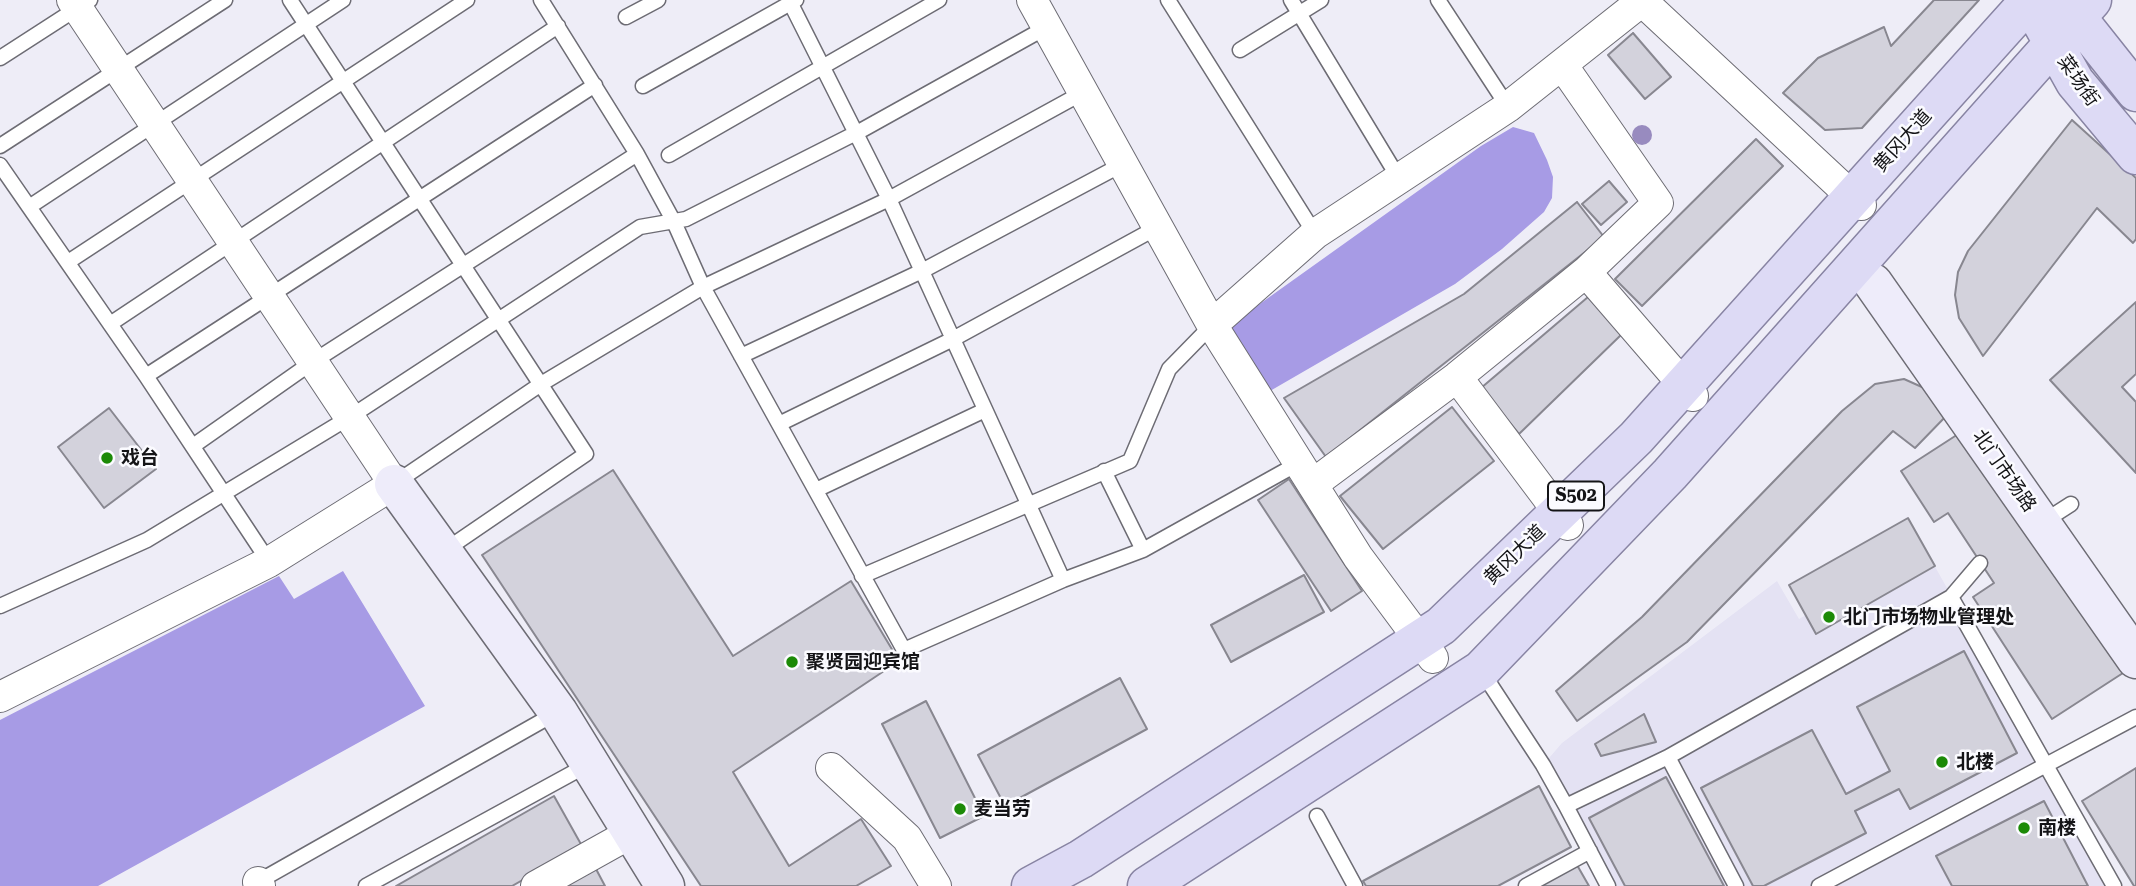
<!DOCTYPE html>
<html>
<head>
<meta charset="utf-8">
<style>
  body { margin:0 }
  canvas { display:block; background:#eeedf7 }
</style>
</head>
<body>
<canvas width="2136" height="886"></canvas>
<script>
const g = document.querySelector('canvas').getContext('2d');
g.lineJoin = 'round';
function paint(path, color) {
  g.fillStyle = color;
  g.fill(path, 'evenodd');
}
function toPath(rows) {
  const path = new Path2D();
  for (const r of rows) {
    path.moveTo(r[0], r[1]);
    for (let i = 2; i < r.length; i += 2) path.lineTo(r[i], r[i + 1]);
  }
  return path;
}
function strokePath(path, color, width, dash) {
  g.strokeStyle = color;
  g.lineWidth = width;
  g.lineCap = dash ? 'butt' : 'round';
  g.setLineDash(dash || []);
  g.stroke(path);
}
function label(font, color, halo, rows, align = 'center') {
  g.font = font + ' "Roboto Serif","Noto Sans SC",serif';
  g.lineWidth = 5;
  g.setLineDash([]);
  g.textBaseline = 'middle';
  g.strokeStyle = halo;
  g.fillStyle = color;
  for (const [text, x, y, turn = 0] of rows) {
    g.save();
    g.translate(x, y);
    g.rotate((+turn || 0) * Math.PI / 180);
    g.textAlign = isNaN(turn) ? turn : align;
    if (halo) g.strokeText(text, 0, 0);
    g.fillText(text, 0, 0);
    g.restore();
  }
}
const built = toPath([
  [1924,547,2114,886,1608,886,1543,765,1562,743,1777,581,1799,619]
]);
const water = toPath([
  [1513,127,1534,133,1547,160,1553,177,1552,198,1544,212,1502,249,1455,284,1270,391,1231,340,1233,323,1481,146],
  [343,571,425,706,98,886,0,886,0,720,279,576,294,599]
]);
const building = toPath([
  [1934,0,1979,0,1862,128,1825,130,1783,93,1818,58,1884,27,1891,46,1934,0],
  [1633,33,1671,77,1645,99,1608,55,1633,33],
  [2072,120,2136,178,2136,239,2133,243,2097,208,1983,356,1959,318,1955,295,1958,272,1968,251,2072,120],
  [1756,139,1783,166,1642,306,1615,279,1756,139],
  [1609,181,1627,202,1601,225,1582,204,1609,181],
  [1577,202,1604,237,1326,457,1284,398,1464,294,1577,202],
  [1588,297,1623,333,1519,434,1481,388,1588,297],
  [2136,302,2136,374,2122,387,2136,402,2136,473,2050,380,2136,302],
  [1904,379,1933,392,1950,412,1915,448,1893,431,1687,642,1577,721,1556,691,1642,617,1842,411,1875,384,1904,379],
  [1452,407,1494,461,1383,549,1340,496,1452,407],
  [109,408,156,469,104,508,58,447,109,408],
  [1966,429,2123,673,2052,719,1973,597,1994,583,1948,513,1934,522,1901,471,1966,429],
  [613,470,733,656,851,581,899,661,733,772,789,866,861,819,891,866,856,886,701,886,482,555,613,470],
  [1289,479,1362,591,1331,611,1258,500,1289,479],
  [1908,518,1935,566,1816,634,1789,585,1908,518],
  [1304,575,1324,612,1231,662,1211,625,1304,575],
  [1964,651,2017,753,1910,809,1899,789,1855,811,1866,833,1764,886,1753,886,1701,788,1812,730,1846,794,1890,771,1857,707,1964,651],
  [1120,678,1147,729,1005,806,978,755,1120,678],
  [926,701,984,816,940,838,882,724,926,701],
  [1644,714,1656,742,1601,756,1595,744,1644,714],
  [2136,768,2136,886,2134,886,2082,801,2136,768],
  [1666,777,1724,886,1625,886,1589,818,1666,777],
  [1539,786,1571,847,1498,886,1366,886,1363,881,1539,786],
  [554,796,582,846,512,886,396,886,554,796],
  [2044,801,2088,886,1952,886,1936,856,2044,801],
  [1577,865,1589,886,1538,886,1577,865],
  [596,869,605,886,566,886,596,869]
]);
const lane = toPath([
  [290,0,586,454,444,551],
  [541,0,637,154,674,222,703,287,904,650,1063,580,1143,550,1299,463],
  [789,0,889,199,1063,580],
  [1168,0,1315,234],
  [1291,0,1398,177],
  [1438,0,1508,107],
  [626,17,658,0],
  [1240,50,1321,0],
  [0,58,90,0],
  [643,86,796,0],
  [0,146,225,0],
  [669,155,939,0],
  [0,165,146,376,269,562],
  [29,207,343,0],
  [68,262,467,0],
  [110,324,558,26],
  [741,356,922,271,1123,164],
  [146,376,595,85],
  [779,424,953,339,1158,227],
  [193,446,314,361,637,154],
  [1104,471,1143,550],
  [395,483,541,384,703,287,889,199,1084,92],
  [816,490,985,410],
  [2043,522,2071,504],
  [1980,563,1951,597,2114,886],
  [862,576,1130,461,1169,369,1212,325],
  [0,606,147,540,350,417,640,227,686,219,862,130,1047,27],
  [1490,684,1543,765,1566,806,1668,757,1951,597],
  [1668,757,1736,886],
  [1566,806,1608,886],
  [1317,816,1355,886],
  [254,884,556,713],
  [366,886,589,764],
  [1526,886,1590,851],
  [1819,886,2136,717]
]);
const street = toPath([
  [1032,0,1212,325,1358,557,1433,658],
  [1641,0,1861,205],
  [1563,66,1658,203,1586,272],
  [1212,325,1315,234,1508,107,1642,1],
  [1457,377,1568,525],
  [1313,484,1457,377,1586,272,1693,396],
  [0,697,269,562,394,484,72,0],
  [831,768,907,838,936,886],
  [258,882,260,886],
  [536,886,633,832]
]);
const secondary = toPath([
  [1873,283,2136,659],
  [394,484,558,712,665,886]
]);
const primary = toPath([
  [2063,0,2136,92],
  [2042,23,2075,82,2136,155],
  [1031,886,1081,859,1441,626,1636,438,2030,0],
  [1147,886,1481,670,1670,474,2092,0]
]);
const trees = [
  [1642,135]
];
const markers = [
  [107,458,7,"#1c8a07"],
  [1829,617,7,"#1c8a07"],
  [792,662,7,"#1c8a07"],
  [1942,762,7,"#1c8a07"],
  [960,809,7,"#1c8a07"],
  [2024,828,7,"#1c8a07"]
];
const shields = [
  [1576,496,56]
];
const shieldNames = [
  ["S502",1576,496]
];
const streetNames = [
  ["菜场街",2078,81,55],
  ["黄冈大道",1903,141,-48],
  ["北门市场路",2004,471,55],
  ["黄冈大道",1515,555,-44]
];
const poiNames = [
  ["戏台",121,458],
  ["北门市场物业管理处",1843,617],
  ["聚贤园迎宾馆",806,662],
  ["北楼",1956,762],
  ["麦当劳",974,809],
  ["南楼",2038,828]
];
paint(built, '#e4e2f3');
paint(water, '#a79be5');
paint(building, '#d3d2dc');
strokePath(building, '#888790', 2);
strokePath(lane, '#6d6c74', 17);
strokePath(street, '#6d6c74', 32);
strokePath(secondary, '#6d6c74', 41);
strokePath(primary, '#8884a3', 41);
strokePath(lane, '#fff', 14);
strokePath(street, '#fff', 30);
strokePath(secondary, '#eeecfa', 38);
strokePath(primary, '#dddaf5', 38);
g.fillStyle = '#988bbf';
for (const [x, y] of trees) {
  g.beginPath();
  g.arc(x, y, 10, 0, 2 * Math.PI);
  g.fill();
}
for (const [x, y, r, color] of markers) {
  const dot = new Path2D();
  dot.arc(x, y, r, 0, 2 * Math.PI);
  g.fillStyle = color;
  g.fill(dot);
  strokePath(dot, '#fbfbff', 2.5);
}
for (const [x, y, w] of shields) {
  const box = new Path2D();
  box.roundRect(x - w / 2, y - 14.5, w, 29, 5);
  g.fillStyle = '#fbfbff';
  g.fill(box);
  strokePath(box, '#141417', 2);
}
label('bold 18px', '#141417', null, shieldNames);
label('19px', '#141417', '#fbfbff', streetNames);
label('bold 19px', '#141417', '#fbfbff', poiNames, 'left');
</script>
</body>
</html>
